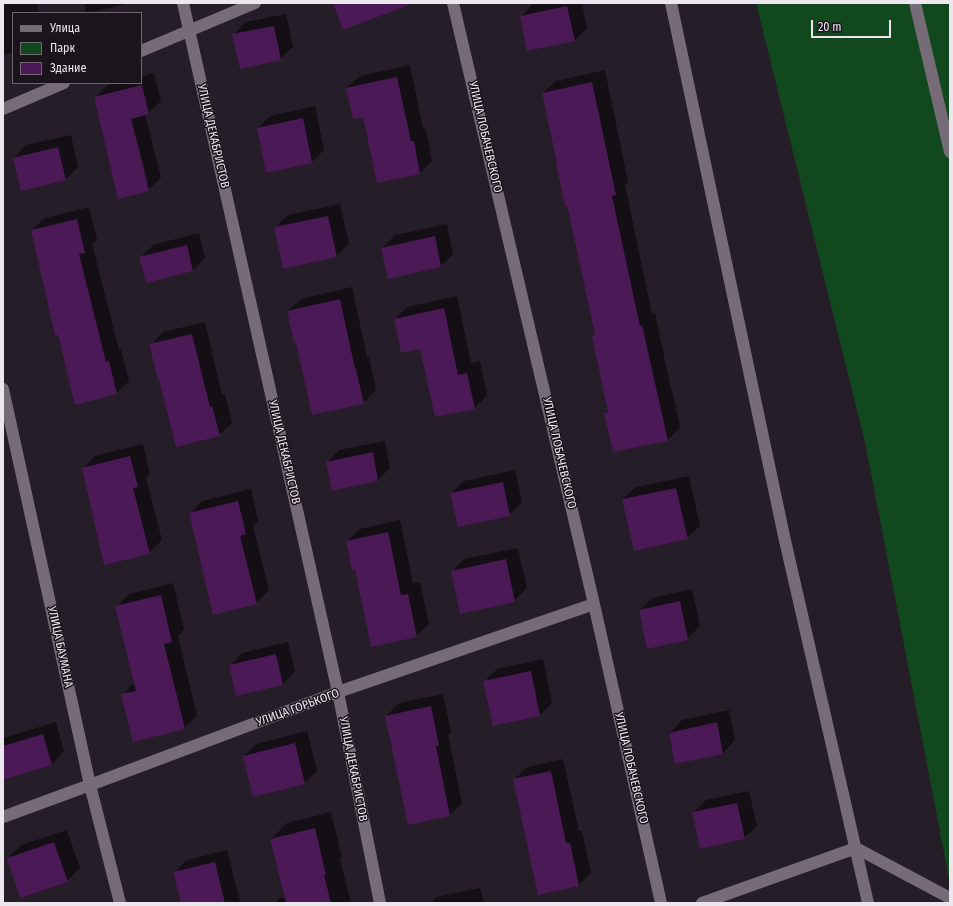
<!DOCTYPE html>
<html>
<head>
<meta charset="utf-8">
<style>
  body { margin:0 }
  #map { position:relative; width:953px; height:906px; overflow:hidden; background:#251d27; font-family:"Fira Sans Condensed",sans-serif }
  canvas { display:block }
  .frame { position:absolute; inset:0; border:4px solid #ece6ed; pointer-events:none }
  .legend { position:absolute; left:12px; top:12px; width:130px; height:72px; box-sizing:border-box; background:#1c141d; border:1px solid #6f6870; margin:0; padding:5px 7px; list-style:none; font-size:12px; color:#ece6ed }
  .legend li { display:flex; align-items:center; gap:8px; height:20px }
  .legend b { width:20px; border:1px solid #6f6870 }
  .scale { position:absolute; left:811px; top:20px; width:80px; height:18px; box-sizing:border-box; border:2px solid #ece6ed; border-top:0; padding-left:5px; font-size:12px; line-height:14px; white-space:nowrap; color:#ece6ed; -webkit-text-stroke:3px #1c141d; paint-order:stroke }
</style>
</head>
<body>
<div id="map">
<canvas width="953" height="906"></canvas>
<div class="frame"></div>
<ul class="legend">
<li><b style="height:5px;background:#756c78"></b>Улица</li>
<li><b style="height:11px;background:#12481d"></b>Парк</li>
<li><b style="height:11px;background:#4b1956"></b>Здание</li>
</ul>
<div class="scale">20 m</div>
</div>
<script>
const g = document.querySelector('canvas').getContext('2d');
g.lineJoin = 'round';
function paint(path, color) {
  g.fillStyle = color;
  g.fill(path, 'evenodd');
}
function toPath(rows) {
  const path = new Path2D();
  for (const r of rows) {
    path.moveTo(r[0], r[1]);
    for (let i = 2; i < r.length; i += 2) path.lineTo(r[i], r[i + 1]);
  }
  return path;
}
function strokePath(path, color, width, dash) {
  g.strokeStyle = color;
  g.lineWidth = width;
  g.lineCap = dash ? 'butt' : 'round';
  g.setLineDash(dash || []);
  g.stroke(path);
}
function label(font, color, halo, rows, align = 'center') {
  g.font = font + ' "Fira Sans Condensed",sans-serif';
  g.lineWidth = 3;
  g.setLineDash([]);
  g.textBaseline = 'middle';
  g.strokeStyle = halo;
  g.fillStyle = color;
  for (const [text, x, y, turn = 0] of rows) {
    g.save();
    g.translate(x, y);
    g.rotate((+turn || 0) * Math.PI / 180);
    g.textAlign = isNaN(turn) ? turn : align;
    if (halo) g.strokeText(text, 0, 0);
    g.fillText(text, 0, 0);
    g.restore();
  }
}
const green = toPath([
  [756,3,950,3,950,884,866,447]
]);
const shadow = toPath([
  [3,3,37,3,39,13,13,13,13,52,3,55],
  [84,3,129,3,88,13,86,13],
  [538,3,582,3,587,28,575,40,521,17,533,4],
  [286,14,293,47,280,59,233,35,246,22],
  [410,65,423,129,426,129,432,161,420,173,363,116,347,88,360,76],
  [605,70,628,182,625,185,652,314,655,313,671,389,672,389,680,427,668,440,606,413,609,409,593,336,595,334,543,93,556,81],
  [154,73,161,101,148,113,145,114,161,178,148,190,95,97,108,85,115,83,141,83,141,77],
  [129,114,130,114,148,183,146,183],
  [315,106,324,150,312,162,258,128,270,116],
  [71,135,78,167,66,179,22,190,14,158,26,145],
  [340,204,349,244,336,256,275,227,288,215],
  [89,207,97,239,92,244,119,350,121,349,129,381,117,393,32,230,45,218],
  [447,224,453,254,441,266,382,248,395,235],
  [199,233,205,258,193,270,141,257,153,245],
  [352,287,367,357,369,357,376,390,363,403,297,342,288,311,301,299],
  [457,296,471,363,480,361,487,395,475,408,395,319,407,307],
  [205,322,222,395,225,394,232,423,219,435,151,345,163,332],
  [385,441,390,468,378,480,333,490,327,463,339,450],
  [143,444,150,474,146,478,162,540,149,553,83,469,95,456],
  [515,470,522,502,509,515,451,493,464,481],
  [689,476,700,526,687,538,623,499,636,487],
  [251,489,258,521,253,526,269,590,256,603,190,514,202,501],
  [400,520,413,583,420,582,429,624,416,636,355,569,347,541,360,529],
  [518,548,527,588,514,601,452,571,464,559],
  [173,583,184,629,178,636,197,716,184,728,122,695,135,682,116,607,129,594],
  [692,589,700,626,687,639,640,610,652,598],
  [288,642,295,671,283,684,237,695,230,666,242,653],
  [543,659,552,703,540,715,484,682,497,669],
  [443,694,451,732,448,735,462,803,450,815,386,716,399,703],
  [729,710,735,740,723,753,670,733,682,720],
  [56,722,64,751,52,764,3,779,3,738],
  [307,731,317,771,305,783,244,756,256,744],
  [563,759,579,831,582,831,591,873,579,885,514,780,527,767],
  [749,791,757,826,744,838,693,813,706,800],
  [331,812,342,857,340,859,351,903,275,903,280,898,285,897,271,839,287,823],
  [67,830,80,868,67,881,8,858,21,845],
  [227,850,240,901,237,903,182,903,174,873,187,860],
  [480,888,484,903,430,903,436,897]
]);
const building = toPath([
  [333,3,408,3,409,5,343,30],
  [567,6,575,41,527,51,520,16],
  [274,26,281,60,240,69,232,34],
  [397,77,411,141,414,141,420,174,377,183,363,117,353,119,346,88],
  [592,82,616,195,612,196,640,326,642,325,659,401,668,441,613,452,604,413,608,412,592,336,595,335,567,205,565,206,556,164,557,163,542,93],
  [142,85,149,114,131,119,149,191,118,199,94,97],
  [303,118,312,163,266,173,257,128],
  [58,147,66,180,21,191,13,158],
  [328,216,337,257,283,269,274,227],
  [77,219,85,253,79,254,106,362,109,361,117,394,75,405,58,335,55,335,31,230],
  [435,236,441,267,388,279,381,248],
  [187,245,193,271,146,283,139,257],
  [340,299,355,369,356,369,364,404,312,415,296,343,294,343,287,311],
  [444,308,458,375,467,373,475,409,435,417,420,349,401,353,394,319],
  [192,334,210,407,212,406,220,436,176,447,159,380,158,380,149,344],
  [373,452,378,481,332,491,326,462],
  [130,456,138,487,133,488,150,554,104,565,82,468],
  [503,482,510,516,458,527,450,493],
  [676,488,688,539,634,551,622,499],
  [238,501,246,534,240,536,257,604,213,615,189,513],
  [388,532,401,595,408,594,417,637,371,647,355,570,352,570,346,541],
  [506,559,515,602,460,614,451,571],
  [161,595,172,642,164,644,185,729,133,742,121,694,136,691,115,606],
  [680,601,688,640,647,649,639,610],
  [276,654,283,685,236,696,229,665],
  [531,671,540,716,493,726,483,681],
  [431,706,439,746,436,746,450,816,408,825,385,716],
  [717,722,723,754,675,764,669,733],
  [43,734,52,765,3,780,3,746],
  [295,743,305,784,253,797,243,756],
  [551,771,566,843,570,843,579,886,538,895,513,779],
  [737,803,745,839,700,849,692,812],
  [315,828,326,875,324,875,331,903,286,903,270,839],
  [54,842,68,882,20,898,7,858],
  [215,862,225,903,181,903,173,872]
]);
const street = toPath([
  [183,3,338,692,380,903],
  [453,3,594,604,661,903],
  [671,3,784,536,868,903],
  [915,3,950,152],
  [141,51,255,3],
  [3,109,64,83],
  [3,389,90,785,120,903],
  [3,817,90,785,338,692,594,604],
  [702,903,856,848,950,898]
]);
const streetNames = [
  ["УЛИЦА ДЕКАБРИСТОВ",213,136,77],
  ["УЛИЦА ЛОБАЧЕВСКОГО",485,137,77],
  ["УЛИЦА ДЕКАБРИСТОВ",284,452,77],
  ["УЛИЦА ЛОБАЧЕВСКОГО",559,453,77],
  ["УЛИЦА БАУМАНА",60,647,78],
  ["УЛИЦА ГОРЬКОГО",298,708,-20],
  ["УЛИЦА ЛОБАЧЕВСКОГО",631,768,77],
  ["УЛИЦА ДЕКАБРИСТОВ",353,769,79]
];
paint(green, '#12481d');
paint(shadow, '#0007');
paint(building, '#4b1956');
strokePath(street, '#756c78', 12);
label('12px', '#ece6ed', '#1c141d', streetNames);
</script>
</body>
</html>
